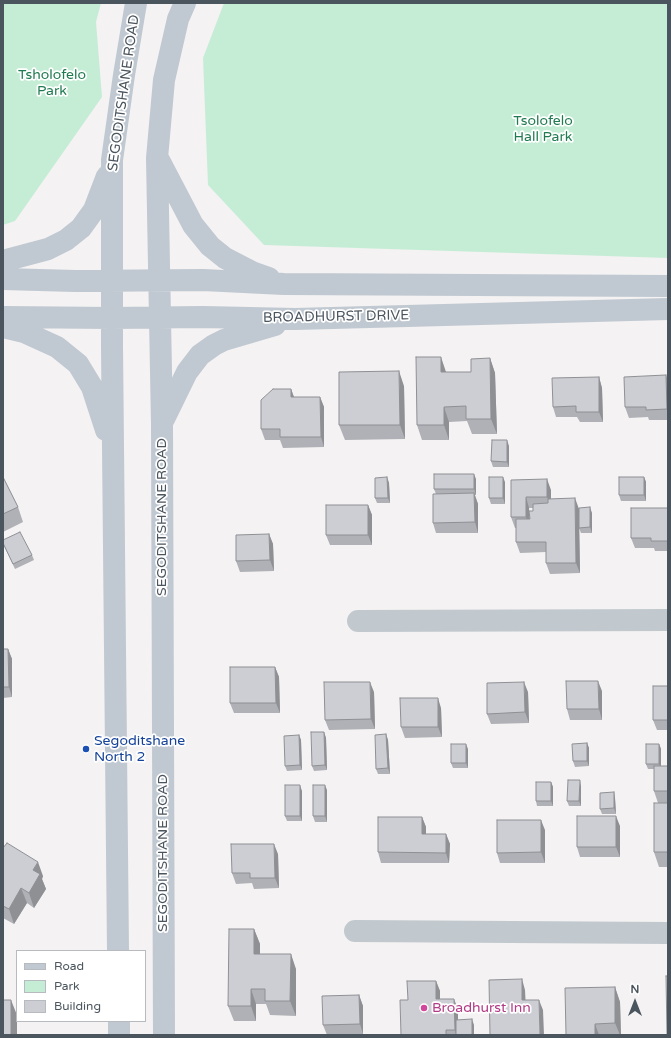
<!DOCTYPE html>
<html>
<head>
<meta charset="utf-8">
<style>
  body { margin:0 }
  #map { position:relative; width:671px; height:1038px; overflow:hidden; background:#f4f2f2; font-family:"Varela Round",sans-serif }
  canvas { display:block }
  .frame { position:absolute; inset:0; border:4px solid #4b555e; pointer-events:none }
  .legend { position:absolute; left:16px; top:950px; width:130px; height:72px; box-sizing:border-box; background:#fff; border:1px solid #b7bbbf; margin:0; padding:5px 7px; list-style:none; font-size:12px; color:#4b555e }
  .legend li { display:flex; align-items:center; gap:8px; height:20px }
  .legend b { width:20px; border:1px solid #b7bbbf }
  .north { position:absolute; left:615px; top:982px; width:40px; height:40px; -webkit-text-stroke:3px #fff; paint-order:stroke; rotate:0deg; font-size:11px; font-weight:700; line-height:16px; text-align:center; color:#4b555e }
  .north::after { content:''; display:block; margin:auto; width:14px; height:18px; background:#4b555e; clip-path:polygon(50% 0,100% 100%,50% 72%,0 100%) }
</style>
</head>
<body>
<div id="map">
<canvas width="671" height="1038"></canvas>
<div class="frame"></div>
<ul class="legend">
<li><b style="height:5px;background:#c0c8d1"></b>Road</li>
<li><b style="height:11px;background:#c5edd6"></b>Park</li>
<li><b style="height:11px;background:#ccced4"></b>Building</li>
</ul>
<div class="north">N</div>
</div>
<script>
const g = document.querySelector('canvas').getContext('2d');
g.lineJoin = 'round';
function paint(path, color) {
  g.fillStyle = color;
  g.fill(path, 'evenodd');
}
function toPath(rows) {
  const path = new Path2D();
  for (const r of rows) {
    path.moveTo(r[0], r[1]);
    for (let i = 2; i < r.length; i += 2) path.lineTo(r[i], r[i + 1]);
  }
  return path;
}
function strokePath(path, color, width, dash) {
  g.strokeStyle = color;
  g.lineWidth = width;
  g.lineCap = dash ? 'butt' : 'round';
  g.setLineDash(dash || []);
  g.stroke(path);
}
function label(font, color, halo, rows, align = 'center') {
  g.font = font + ' "Varela Round",sans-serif';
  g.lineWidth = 3.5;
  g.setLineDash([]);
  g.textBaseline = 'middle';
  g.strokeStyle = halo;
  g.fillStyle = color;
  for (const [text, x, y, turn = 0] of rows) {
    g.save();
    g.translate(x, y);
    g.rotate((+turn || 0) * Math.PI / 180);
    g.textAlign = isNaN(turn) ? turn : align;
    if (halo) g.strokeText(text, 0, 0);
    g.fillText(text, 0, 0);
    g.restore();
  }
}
const green = toPath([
  [3,3,101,3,96,22,102,97,15,221,3,225],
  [224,3,668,3,668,258,264,245,208,185,203,58]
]);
const street = toPath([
  [358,621,668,620],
  [355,931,668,933]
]);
const secondary = toPath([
  [159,160,193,225,210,246,225,258,252,272,269,278],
  [3,261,48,249,66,240,81,228,94,210,107,176],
  [3,279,75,281,203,280,284,284,668,286],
  [3,317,112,318,203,317,295,319,668,309],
  [3,327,24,332,57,347,78,364,92,387,106,430],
  [164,419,187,372,200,355,214,345,224,340,275,325],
  [118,951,112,346,112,160,124,75,136,3],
  [119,1021,119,1035],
  [164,1035,162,425,157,158,164,80,178,19,185,3]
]);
const wall = toPath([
  [490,358,495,373,497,434,472,434,467,421,449,422,449,440,422,440,417,425,446,372,471,372],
  [599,377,602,388,603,422,580,422,577,417,556,417,553,407],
  [668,381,668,420,649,420,648,417,629,418,625,407],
  [404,386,405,439,345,440,339,425],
  [291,389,294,397,320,397,324,407,324,447,283,448,280,440,265,440,261,429],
  [509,446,509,467,493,467,491,461],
  [3,477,18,507,23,522,3,532],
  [387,477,389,483,390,503,377,503,375,498],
  [644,477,646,482,646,501,621,501,619,495],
  [476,479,476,495,475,495,478,504,478,533,436,533,433,523,436,494,434,489],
  [511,480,551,490,551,499,592,513,592,533,581,533,579,528,580,573,550,574,546,563,546,552,520,553,516,542,516,528,515,528,511,517],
  [529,508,533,508,533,511,530,519],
  [505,482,505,504,491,504,489,498],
  [368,505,372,515,372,545,330,545,326,535],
  [668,508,668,551,655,551,654,548,635,548,631,538],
  [269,534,273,544,274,571,240,572,236,561],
  [3,540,32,555,34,560,15,569,4,546,3,544],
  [3,649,8,649,12,659,12,697,3,698],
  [275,667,279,677,280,713,234,713,230,703],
  [668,686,668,730,657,730,653,720],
  [602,691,602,720,570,720,567,709],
  [374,692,375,729,329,730,325,720],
  [528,692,529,723,491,724,487,714],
  [441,708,442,737,405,738,401,727],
  [324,732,326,738,327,770,314,771,312,766],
  [386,734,388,740,390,774,378,774,376,769],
  [299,735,301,740,302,770,287,771,285,766],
  [587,743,589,748,589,766,575,767,573,761],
  [659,744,661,749,661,766,668,766,668,867,659,867,654,852,658,803,654,791,654,769,648,769,646,764],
  [468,749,468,768,453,768,451,763],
  [551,782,553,787,553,806,537,806,536,801],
  [581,786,581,806,569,806,567,801],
  [327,790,327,822,315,822,313,816],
  [302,791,302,821,287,821,285,816],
  [614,792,615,798,616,814,602,814,600,809],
  [422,817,426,827,426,834,446,834,450,844,449,863,381,863,378,852],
  [620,826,620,857,580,857,577,847],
  [545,830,545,863,500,863,497,853],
  [3,848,43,876,42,879,46,889,34,908,27,903,14,924,3,918],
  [278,854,279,888,254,889,252,883,236,884,232,873],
  [254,929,260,944,260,954,296,969,296,1016,270,1015,266,1004,256,1004,256,1021,234,1021,228,1006],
  [436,981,440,991,440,999,458,1009,458,1020,474,1025,474,1035,401,1035,408,1000],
  [615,987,620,1002,621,1035,566,1035],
  [359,995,363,1006,363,1034,327,1035,323,1025]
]);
const shadedWall = toPath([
  [441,357,446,372,447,387,441,372],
  [490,358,495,373,497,434,491,419],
  [399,371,404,386,405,439,400,425],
  [666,375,668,381,668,411,667,409],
  [599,377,602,388,603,422,599,412],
  [291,389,295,400,291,397],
  [320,397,324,407,324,447,321,437],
  [444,407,449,422,449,440,444,425],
  [507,440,509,446,509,467,507,462],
  [474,474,476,479,476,495,474,489],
  [387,477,389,483,390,503,388,498],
  [503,477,505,482,505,504,503,498],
  [644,477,646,482,646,501,644,495],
  [547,479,551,490,551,508,547,497],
  [474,493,478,504,478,533,475,522],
  [526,497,529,508,529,528,526,517],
  [575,498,579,509,580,573,576,563],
  [368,505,372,515,372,545,368,535],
  [590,507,592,513,592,533,590,527],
  [269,534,273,544,274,571,270,560],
  [8,649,12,659,12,697,9,687],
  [275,667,279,677,280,713,276,703],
  [598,681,602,691,602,720,599,709],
  [370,682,374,692,375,729,371,719],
  [524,682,528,692,529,723,525,712],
  [438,698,441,708,442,737,438,727],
  [324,732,326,738,327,770,325,765],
  [386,734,388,740,390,774,388,768],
  [299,735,301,740,302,770,300,765],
  [587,743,589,748,589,766,587,761],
  [466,744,468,749,468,768,466,763],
  [659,744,661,749,661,769,659,764],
  [580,780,581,786,581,806,579,801],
  [551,782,553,787,553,806,551,801],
  [300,785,302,791,302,821,300,816],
  [325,785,327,790,327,822,325,816],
  [614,792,615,798,616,814,614,808],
  [616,816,620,826,620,857,616,847],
  [422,817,426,827,426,844,422,834],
  [541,820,545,830,545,863,541,852],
  [446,834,450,844,449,863,446,853],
  [274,844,278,854,279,888,275,878],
  [38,862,43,876,42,879,46,889,34,908,29,893,33,870],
  [21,888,27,903,14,924,9,909],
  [254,929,260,944,260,969,254,954],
  [291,954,296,969,296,1016,290,1001],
  [522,979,525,990,526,1010,522,1000],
  [436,981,440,991,440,1010,436,999],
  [615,987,620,1002,621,1035,620,1035,615,1023],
  [251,989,256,1004,256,1021,251,1006],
  [359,995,363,1006,363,1034,360,1024],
  [454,999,458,1009,458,1035,456,1035,455,1030],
  [11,1000,17,1015,17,1035,11,1035],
  [539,1000,543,1010,544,1035,540,1035],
  [472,1019,474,1025,474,1035,472,1035],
  [595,1024,599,1035,595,1035]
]);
const building = toPath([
  [416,357,441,357,441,372,471,372,471,359,490,358,491,419,466,419,466,406,444,407,444,425,417,425,416,357],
  [399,371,400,425,339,425,339,372,399,371],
  [666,375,667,409,646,410,646,407,625,407,624,377,666,375],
  [599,377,599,412,576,412,576,406,553,407,552,378,599,377],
  [273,389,291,389,291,397,320,397,321,437,280,437,280,429,261,429,261,400,273,389],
  [492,440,507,440,507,462,491,461,492,440],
  [434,474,474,474,474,489,434,489,434,474],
  [3,477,18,507,3,514,3,477],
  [387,477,388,498,375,498,375,478,387,477],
  [489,477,503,477,503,498,489,498,489,477],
  [619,477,644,477,644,495,619,495,619,477],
  [547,479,547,497,526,497,526,517,511,517,511,480,547,479],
  [474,493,475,522,433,523,433,494,474,493],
  [575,498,576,563,546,563,546,542,516,542,516,519,530,519,529,511,533,511,533,504,548,503,548,499,575,498],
  [326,505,368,505,368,535,326,535,326,505],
  [590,507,590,527,579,528,579,508,590,507],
  [631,508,668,508,668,541,651,541,651,538,631,538,631,508],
  [20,532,32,555,13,564,3,543,3,540,20,532],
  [269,534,270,560,236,561,236,535,269,534],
  [3,649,8,649,9,687,3,687,3,649],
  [230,667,275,667,276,703,230,703,230,667],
  [566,681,598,681,599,709,567,709,566,681],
  [324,682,370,682,371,719,325,720,324,682],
  [524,682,525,712,487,714,487,683,524,682],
  [653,686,668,686,668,720,653,720,653,686],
  [400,698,438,698,438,727,401,727,400,698],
  [311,732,324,732,325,765,312,766,311,732],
  [386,734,388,768,376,769,375,735,386,734],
  [299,735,300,765,285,766,284,736,299,735],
  [587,743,587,761,573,761,572,744,587,743],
  [451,744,466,744,466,763,451,763,451,744],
  [646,744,659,744,659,764,646,764,646,744],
  [654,766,668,766,668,791,654,791,654,766],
  [568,780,580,780,579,801,567,801,568,780],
  [536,782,551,782,551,801,536,801,536,782],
  [285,785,300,785,300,816,285,816,285,785],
  [313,785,325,785,325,816,313,816,313,785],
  [614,792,614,808,600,809,600,793,614,792],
  [654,803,668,803,668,852,654,852,654,803],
  [577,816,616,816,616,847,577,847,577,816],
  [378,817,422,817,422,834,446,834,446,853,378,852,378,817],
  [497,820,541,820,541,852,497,853,497,820],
  [7,843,38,862,33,870,40,874,29,893,21,888,9,909,3,906,3,848,7,843],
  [231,844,274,844,275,878,250,878,250,873,232,873,231,844],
  [229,929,254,929,254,954,291,954,290,1001,265,1001,265,989,251,989,251,1006,228,1006,229,929],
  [666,976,668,976,668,1035,667,1035,666,976],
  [522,979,522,1000,539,1000,540,1035,490,1035,489,980,522,979],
  [407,981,436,981,436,999,454,999,455,1030,446,1030,446,1035,401,1035,400,1000,408,1000,407,981],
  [615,987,615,1023,595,1024,595,1035,566,1035,565,988,615,987],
  [359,995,360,1024,323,1025,322,996,359,995],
  [3,1000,11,1000,11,1035,3,1035,3,1000],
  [472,1019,472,1035,456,1035,456,1020,472,1019]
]);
const markers = [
  [86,749,4,"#1a4fb4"],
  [424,1008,4,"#d1479c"]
];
const parkNames = [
  ["Tsholofelo",52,75],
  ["Park",52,91],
  ["Tsolofelo",543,121],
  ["Hall Park",543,137]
];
const streetNames = [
  ["SEGODITSHANE ROAD",124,93,-82],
  ["BROADHURST DRIVE",336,317,-1],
  ["SEGODITSHANE ROAD",162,517,-90],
  ["SEGODITSHANE ROAD",163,853,-90]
];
const transitNames = [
  ["Segoditshane",94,741],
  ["North 2",94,757]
];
const hotelNames = [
  ["Broadhurst Inn",432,1008]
];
paint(green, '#c5edd6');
strokePath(street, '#c1c9cf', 22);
strokePath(secondary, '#c0c8d1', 22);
paint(wall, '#afb1b6');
paint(shadedWall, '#8f9094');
paint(building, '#ccced4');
strokePath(building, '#8f9094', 1);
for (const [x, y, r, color] of markers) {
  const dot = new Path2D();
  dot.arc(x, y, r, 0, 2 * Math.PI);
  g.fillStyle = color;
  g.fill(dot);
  strokePath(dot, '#fff', 1.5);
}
label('14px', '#207b50', '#fff', parkNames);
label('14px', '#4b555e', '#fff', streetNames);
label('14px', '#164399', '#fff', transitNames, 'left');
label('14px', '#b23c85', '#fff', hotelNames, 'left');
</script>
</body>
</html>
